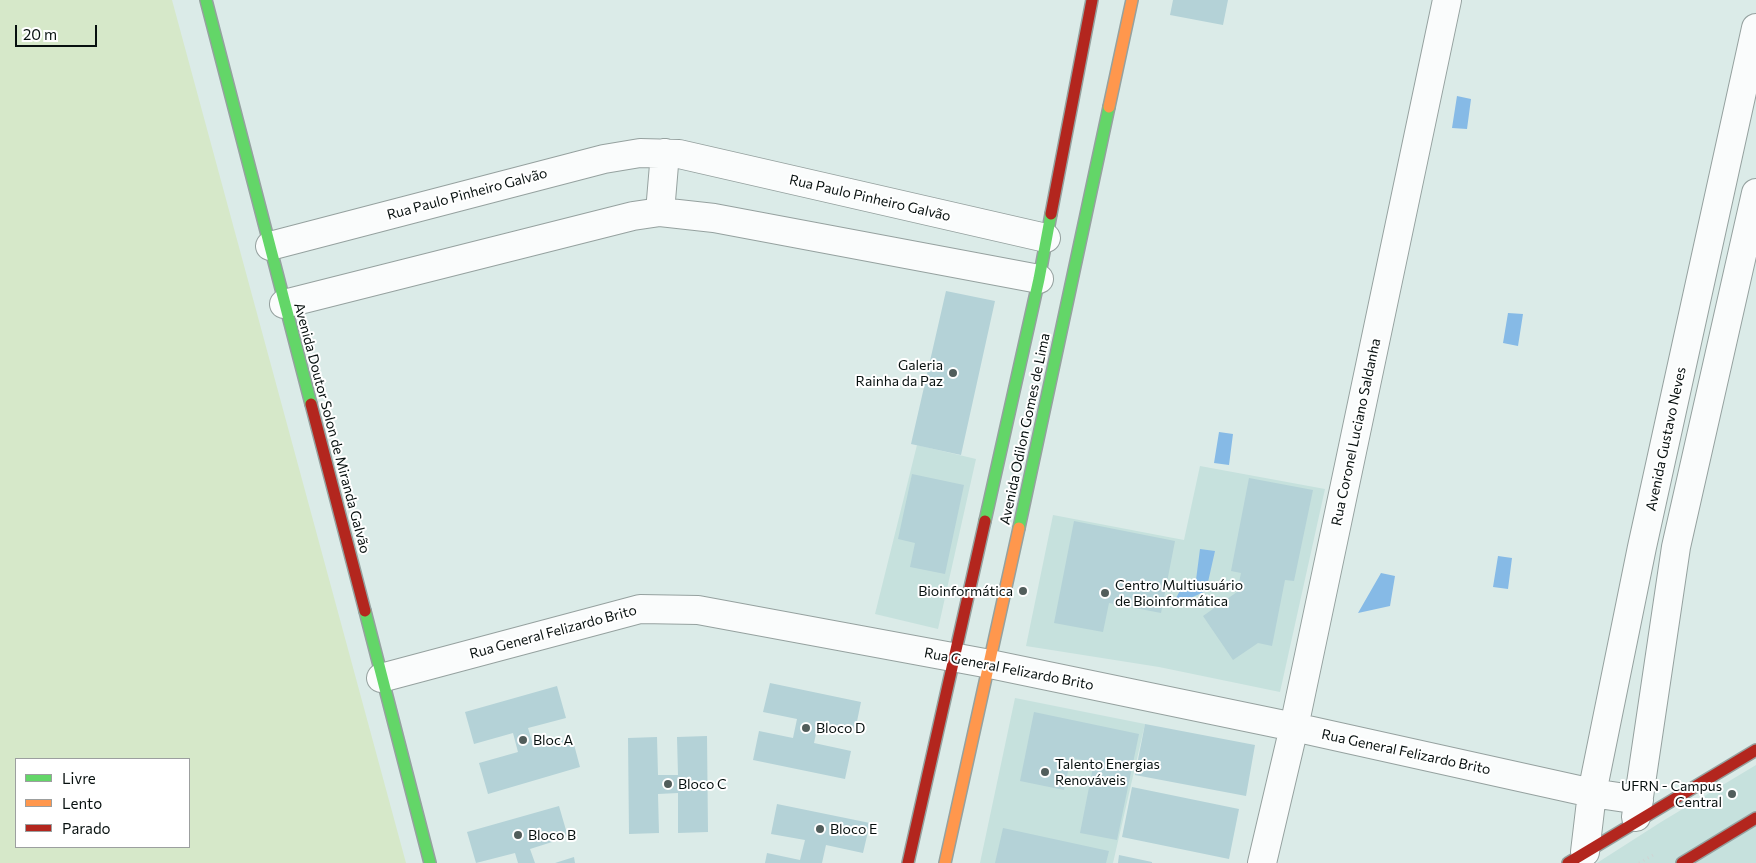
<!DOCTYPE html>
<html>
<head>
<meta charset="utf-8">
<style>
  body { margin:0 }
  #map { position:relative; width:1756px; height:863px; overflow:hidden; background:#dbebe8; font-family:Commissioner,sans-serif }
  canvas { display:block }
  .legend { position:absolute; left:15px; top:758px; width:175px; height:90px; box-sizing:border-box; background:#fff; border:1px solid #9c9f9f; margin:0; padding:6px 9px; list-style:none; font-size:15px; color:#07100f }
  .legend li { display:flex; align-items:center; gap:10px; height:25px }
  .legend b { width:25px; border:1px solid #9c9f9f }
  .scale { position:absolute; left:15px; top:25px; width:82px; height:22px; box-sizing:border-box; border:2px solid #07100f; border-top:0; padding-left:6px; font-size:15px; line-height:18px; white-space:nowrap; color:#07100f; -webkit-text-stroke:4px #fff; paint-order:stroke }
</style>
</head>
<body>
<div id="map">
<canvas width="1756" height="863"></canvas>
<ul class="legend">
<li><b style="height:6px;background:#63d668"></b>Livre</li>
<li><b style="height:6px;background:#ff974d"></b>Lento</li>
<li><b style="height:6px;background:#b3261e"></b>Parado</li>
</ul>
<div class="scale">20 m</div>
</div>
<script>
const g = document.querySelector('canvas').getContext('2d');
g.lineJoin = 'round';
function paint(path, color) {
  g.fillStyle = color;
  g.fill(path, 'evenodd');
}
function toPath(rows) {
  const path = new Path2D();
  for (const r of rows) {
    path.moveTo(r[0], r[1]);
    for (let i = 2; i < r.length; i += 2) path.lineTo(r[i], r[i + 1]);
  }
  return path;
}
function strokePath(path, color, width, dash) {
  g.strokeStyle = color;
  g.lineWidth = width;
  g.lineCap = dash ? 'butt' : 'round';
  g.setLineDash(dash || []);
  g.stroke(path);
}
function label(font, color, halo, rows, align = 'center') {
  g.font = font + ' Commissioner,sans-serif';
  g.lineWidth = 4;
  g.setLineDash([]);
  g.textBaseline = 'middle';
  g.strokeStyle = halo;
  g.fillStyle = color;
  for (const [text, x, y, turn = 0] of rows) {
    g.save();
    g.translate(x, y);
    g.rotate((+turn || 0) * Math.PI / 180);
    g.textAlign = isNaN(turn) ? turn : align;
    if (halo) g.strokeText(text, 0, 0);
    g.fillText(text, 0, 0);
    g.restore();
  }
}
const built = toPath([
  [917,445,976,459,938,629,875,614],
  [1200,466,1325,489,1280,692,1159,667,1026,646,1053,515,1184,540],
  [1015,698,1145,724,1113,863,980,863],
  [1756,765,1756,863,1597,863,1661,822]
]);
const green = toPath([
  [0,0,172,0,406,863,0,863],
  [16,759,189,759,189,847,16,847]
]);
const water = toPath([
  [1457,96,1471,99,1467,129,1452,128],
  [1508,313,1523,314,1518,346,1503,343],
  [1219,432,1233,434,1229,465,1214,463],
  [1200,549,1215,551,1206,591,1186,600,1176,598,1182,587,1196,580],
  [1498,556,1512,558,1508,589,1493,587],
  [1381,573,1395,576,1390,606,1358,613]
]);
const building = toPath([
  [1173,0,1228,0,1223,25,1170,15],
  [946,291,995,301,961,455,911,444],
  [912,474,964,485,945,574,910,567,915,543,898,539],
  [1249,478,1313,490,1294,581,1285,580,1272,646,1258,643,1233,660,1203,616,1237,592,1241,573,1231,571],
  [1074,521,1175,541,1161,613,1109,603,1103,632,1054,623],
  [770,683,861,702,855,731,818,724,814,743,851,751,845,779,753,760,759,731,793,738,797,719,763,712],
  [557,686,566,718,528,728,534,748,572,737,580,767,488,794,479,763,518,752,513,733,474,744,465,712],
  [1034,712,1139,734,1117,840,1080,833,1094,762,1071,758,1064,790,1020,781],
  [1145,724,1255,745,1246,796,1135,775],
  [707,736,708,832,678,833,678,793,658,794,659,833,629,834,628,738,657,737,658,775,678,775,677,737],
  [1132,787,1239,809,1229,859,1122,837],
  [777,804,870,823,863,853,826,845,822,863,765,863,767,853,800,860,805,840,771,834],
  [559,806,568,837,530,849,535,863,518,863,515,853,476,863,467,832],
  [1003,828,1109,851,1106,863,995,863],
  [1119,855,1152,862,1152,863,1118,863],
  [574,857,575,863,555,863]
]);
const path = toPath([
  [1639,863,1655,854]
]);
const street = toPath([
  [660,212,665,153],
  [270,246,604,159,640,153,679,154,1046,238],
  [284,304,633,216,660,212,714,218,1039,279],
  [381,678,640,609,698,610,990,664,1294,727,1592,793,1639,800],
  [1636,817,1676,547,1756,193],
  [1585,852,1592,793,1642,547,1756,28],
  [1262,863,1294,727,1447,0]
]);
const fast = toPath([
  [206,0,311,404],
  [985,521,1039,279,1051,214],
  [1019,528,1109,107],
  [365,611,430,863]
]);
const slow = toPath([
  [1109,107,1132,0],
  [945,863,1019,528]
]);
const jam = toPath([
  [1051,214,1092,0],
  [311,404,365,611],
  [908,863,985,521],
  [1568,863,1756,750],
  [1682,863,1756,818]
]);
const markers = [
  [953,373,5,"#515d5b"],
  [1023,591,5,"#515d5b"],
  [1105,593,5,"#515d5b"],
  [806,728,5,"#515d5b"],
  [523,740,5,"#515d5b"],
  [1045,772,5,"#515d5b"],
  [668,784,5,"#515d5b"],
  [1732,794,5,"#515d5b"],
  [820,829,5,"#515d5b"],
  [518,835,5,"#515d5b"]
];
const streetNames = [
  ["Rua Paulo Pinheiro Galvão",467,194,-15],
  ["Rua Paulo Pinheiro Galvão",870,198,13],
  ["Avenida Doutor Solon de Miranda Galvão",332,428,75],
  ["Avenida Odilon Gomes de Lima",1025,429,-78],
  ["Rua Coronel Luciano Saldanha",1356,432,-78],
  ["Avenida Gustavo Neves",1666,439,-78],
  ["Rua General Felizardo Brito",553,632,-15],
  ["Rua General Felizardo Brito",1009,669,11],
  ["Rua General Felizardo Brito",1406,752,12]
];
const poiNames = [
  ["Galeria",943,365,"right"],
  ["Rainha da Paz",943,381,"right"],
  ["Centro Multiusuário",1115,585],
  ["de Bioinformática",1115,601],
  ["Bioinformática",1013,591,"right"],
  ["Bloco D",816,728],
  ["Bloc A",533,740],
  ["Talento Energias",1055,764],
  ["Renováveis",1055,780],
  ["Bloco C",678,784],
  ["UFRN - Campus",1722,786,"right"],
  ["Central",1722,802,"right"],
  ["Bloco E",830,829],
  ["Bloco B",528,835]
];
paint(built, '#c6e1dd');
paint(green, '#d6e8c9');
paint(water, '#86bae6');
paint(building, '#b4d2d7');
strokePath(street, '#95a19f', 30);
strokePath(fast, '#95a19f', 14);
strokePath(slow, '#95a19f', 14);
strokePath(jam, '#95a19f', 14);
strokePath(path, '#d0d4d4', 3, [1, 4]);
strokePath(street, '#fafcfc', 28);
strokePath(fast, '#63d668', 11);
strokePath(slow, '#ff974d', 11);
strokePath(jam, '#b3261e', 11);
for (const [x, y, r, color] of markers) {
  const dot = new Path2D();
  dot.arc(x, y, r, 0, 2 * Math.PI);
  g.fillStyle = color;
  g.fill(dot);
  strokePath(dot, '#fff', 2);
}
label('14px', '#07100f', '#fff', streetNames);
label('14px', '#07100f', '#fff', poiNames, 'left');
</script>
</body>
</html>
